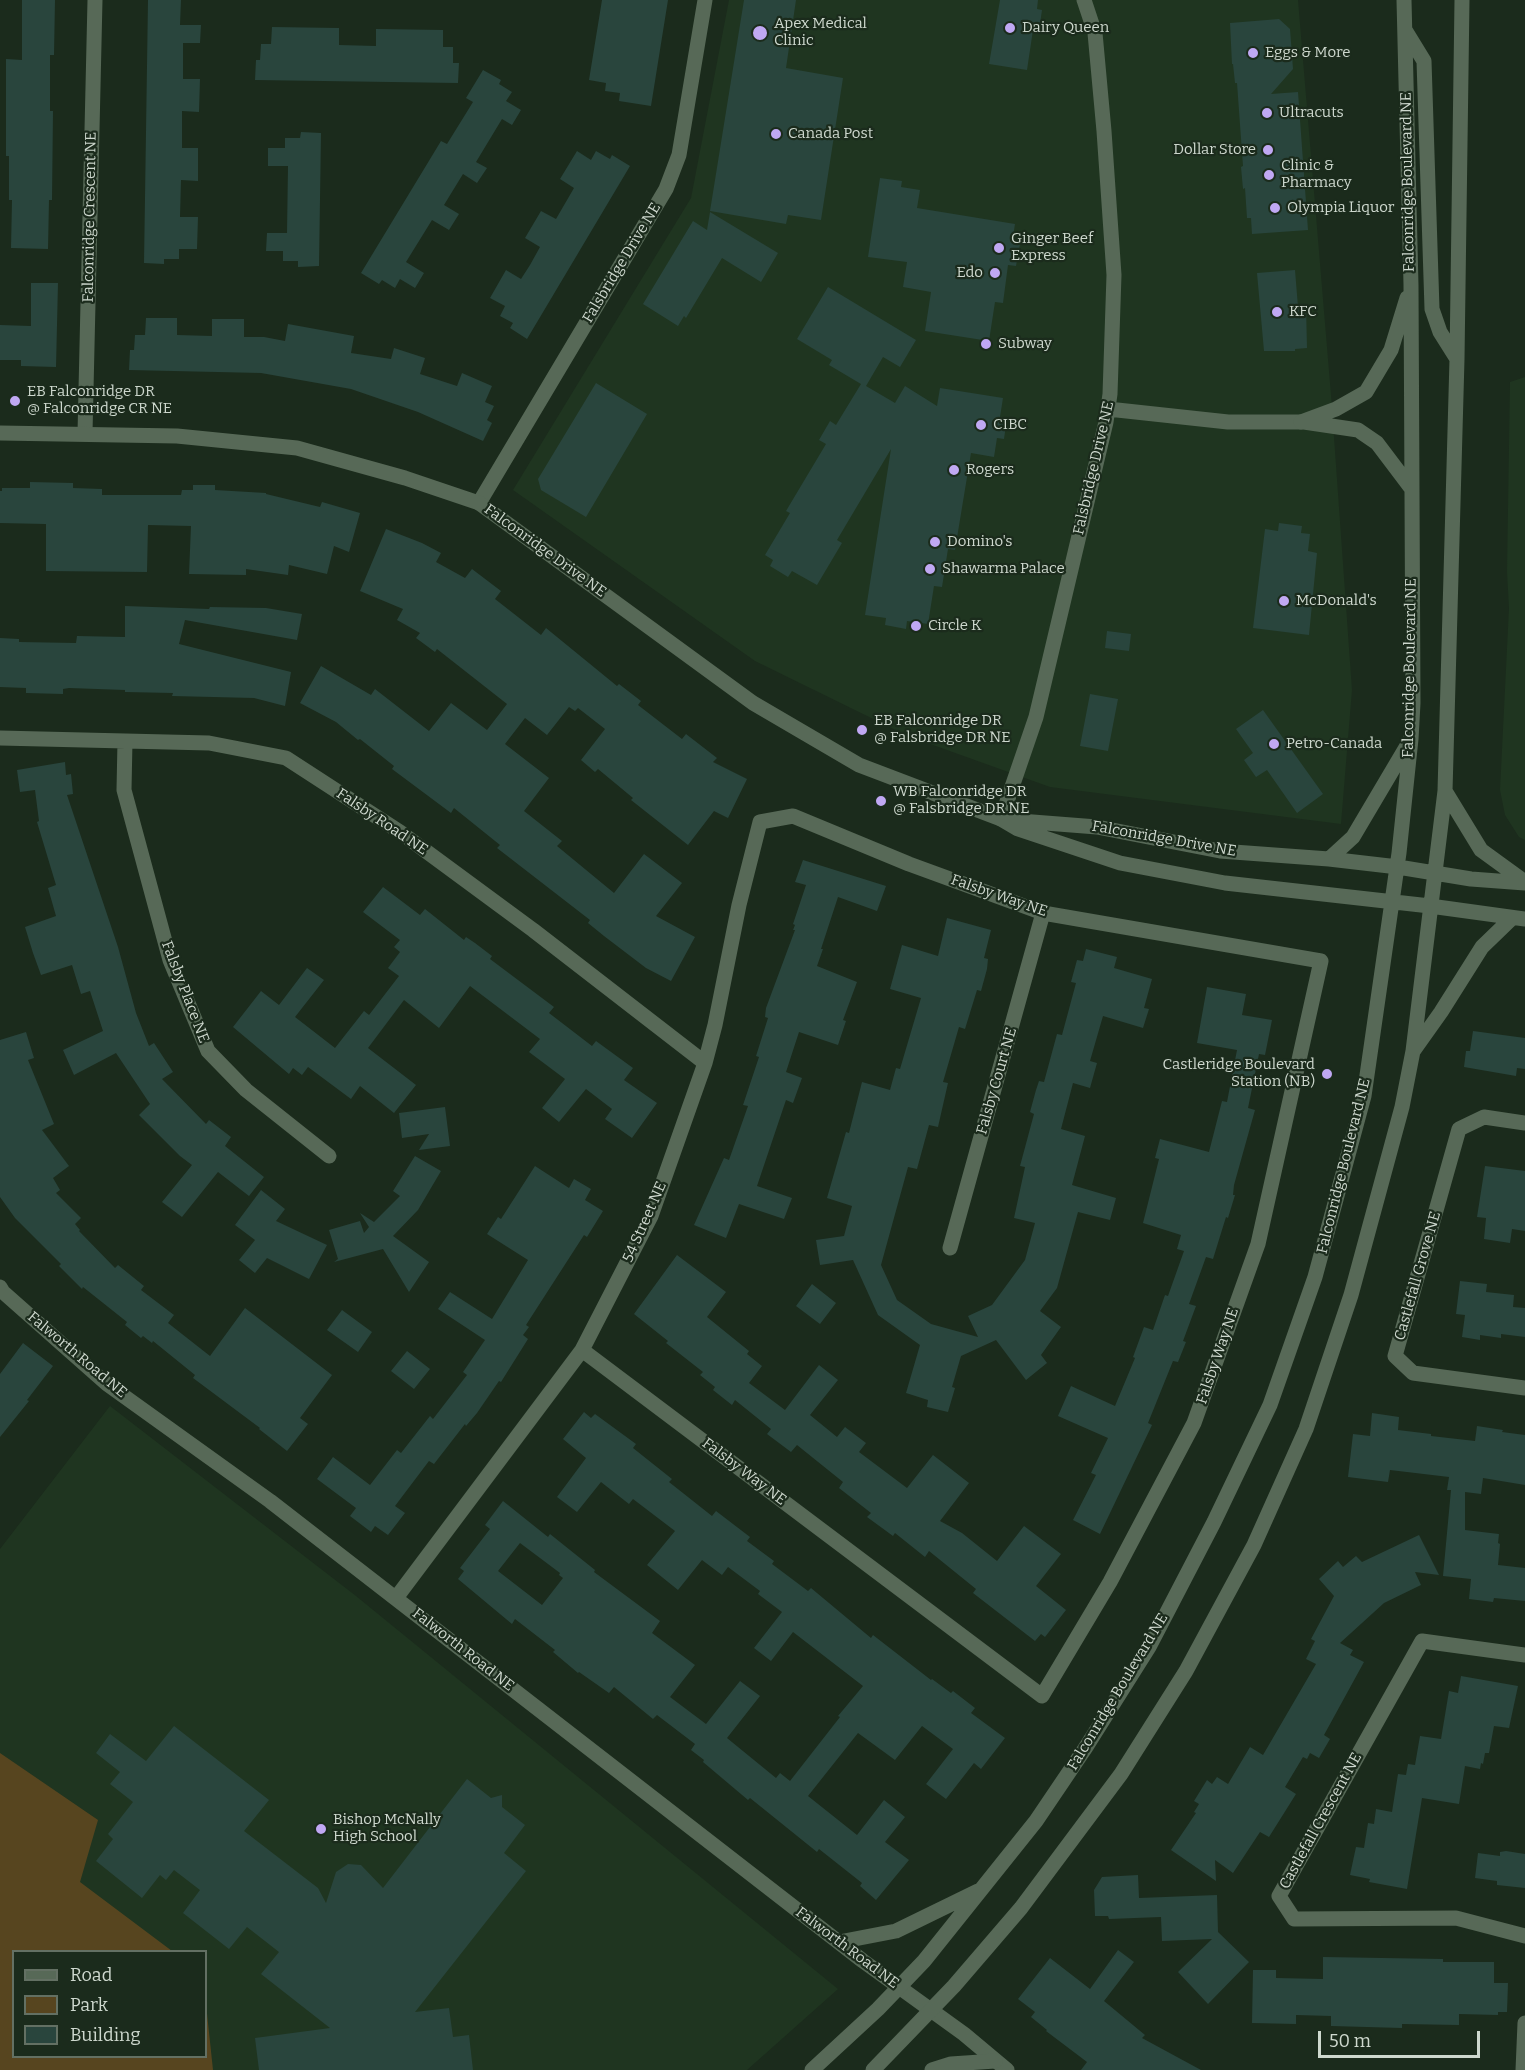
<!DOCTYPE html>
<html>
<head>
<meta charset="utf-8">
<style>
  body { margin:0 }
  #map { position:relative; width:1525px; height:2070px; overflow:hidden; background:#1b2b1c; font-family:Bitter,serif }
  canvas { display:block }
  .legend { position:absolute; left:12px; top:1950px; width:195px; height:108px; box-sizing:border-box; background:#1b2b1c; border:2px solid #637063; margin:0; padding:8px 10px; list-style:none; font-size:18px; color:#ced8ce }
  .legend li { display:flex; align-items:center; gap:12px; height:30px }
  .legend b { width:30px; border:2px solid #637063 }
  .scale { position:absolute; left:1318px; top:2031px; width:162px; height:27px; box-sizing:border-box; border:3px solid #ced8ce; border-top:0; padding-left:8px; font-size:18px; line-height:21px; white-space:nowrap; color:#ced8ce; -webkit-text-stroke:4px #1b2b1c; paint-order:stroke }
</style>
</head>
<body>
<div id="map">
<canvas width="1525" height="2070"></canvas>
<ul class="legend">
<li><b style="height:8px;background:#576957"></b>Road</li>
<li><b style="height:16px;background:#57451f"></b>Park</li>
<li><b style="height:16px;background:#29453d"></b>Building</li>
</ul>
<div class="scale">50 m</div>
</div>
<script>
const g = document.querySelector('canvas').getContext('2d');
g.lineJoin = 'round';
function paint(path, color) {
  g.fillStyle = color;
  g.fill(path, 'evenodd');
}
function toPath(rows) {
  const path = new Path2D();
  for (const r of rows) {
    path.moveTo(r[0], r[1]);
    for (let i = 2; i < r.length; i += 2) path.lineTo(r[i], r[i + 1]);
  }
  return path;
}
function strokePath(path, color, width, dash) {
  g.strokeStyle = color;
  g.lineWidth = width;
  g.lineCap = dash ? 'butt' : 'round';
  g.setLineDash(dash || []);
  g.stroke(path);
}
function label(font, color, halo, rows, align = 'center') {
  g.font = font + ' Bitter,serif';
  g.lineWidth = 4.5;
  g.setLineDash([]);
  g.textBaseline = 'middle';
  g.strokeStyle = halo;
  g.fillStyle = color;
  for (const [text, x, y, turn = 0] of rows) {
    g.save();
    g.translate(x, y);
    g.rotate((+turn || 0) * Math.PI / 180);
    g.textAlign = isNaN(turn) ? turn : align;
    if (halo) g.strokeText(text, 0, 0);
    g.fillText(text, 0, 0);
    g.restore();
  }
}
const built = toPath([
  [729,0,1298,0,1331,395,1352,690,1341,824,1050,787,908,736,755,661,513,490,691,198],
  [1525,377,1525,840,1519,837,1505,815,1500,790,1509,608,1507,572,1510,382],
  [110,1406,356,1596,838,1989,747,2070,0,2070,0,1549],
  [14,1952,206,1952,206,2056,14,2056]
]);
const green = toPath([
  [0,1753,98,1820,80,1882,172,1951,14,1952,14,2056,206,2056,206,2004,213,2070,0,2070]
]);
const building = toPath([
  [22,0,55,0,54,55,50,55,50,111,53,111,52,200,49,200,48,249,11,248,12,200,9,200,9,156,6,156,6,59,22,60],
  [148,0,181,0,180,25,201,25,200,43,183,43,183,79,200,79,199,112,182,111,182,148,198,148,198,181,181,180,180,217,198,217,197,249,179,249,179,259,164,259,164,264,144,263],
  [602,0,668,0,651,106,619,101,620,93,605,91,606,83,589,80],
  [744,0,796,0,786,68,843,78,821,220,788,215,786,224,710,211],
  [1000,0,1038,0,1037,9,1042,10,1039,31,1033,30,1027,70,989,64],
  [1279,19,1290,29,1293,69,1271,94,1298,92,1308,230,1252,234,1251,218,1247,218,1245,188,1243,189,1241,167,1243,166,1237,83,1235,83,1233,64,1232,64,1230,23],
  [272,27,339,28,339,45,376,46,376,29,443,30,443,47,453,47,453,63,459,63,458,83,255,80,256,60,260,60,261,44,271,44],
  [483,70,501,80,499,84,512,92,506,101,521,110,512,125,502,119,476,162,487,168,477,183,463,174,444,205,459,214,449,230,432,220,406,262,424,273,415,288,400,279,395,288,382,280,379,284,361,273,441,141,447,144,473,102,466,98],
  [301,132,321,133,319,266,298,267,298,261,283,261,283,251,266,251,267,233,287,233,288,166,268,166,268,148,285,148,285,138,300,138],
  [577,151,591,160,596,151,610,159,612,155,630,166,527,339,510,328,513,323,500,316,505,306,490,298,506,270,521,279,530,265,540,247,525,238,541,211,556,219,574,188,560,179],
  [880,178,902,181,901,187,920,190,917,208,1015,224,1012,243,1020,244,1016,266,1008,265,1003,303,995,302,989,341,925,331,931,292,903,287,907,262,868,257],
  [710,212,778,253,761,282,722,258,686,318,684,316,678,326,643,304,693,221,707,230],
  [1295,270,1298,307,1306,306,1307,348,1295,349,1295,351,1264,351,1257,273],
  [31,283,58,283,56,367,21,366,21,360,0,360,0,325,31,326],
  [828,287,916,340,900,367,883,357,866,386,895,403,905,386,937,406,940,388,1003,398,1000,417,1007,418,1004,439,997,438,994,457,971,453,955,550,948,549,942,587,934,586,928,624,907,621,906,629,885,625,886,618,865,615,891,449,837,540,842,543,817,585,792,571,788,577,770,566,773,560,765,555,790,513,786,511,826,444,819,440,830,421,836,425,861,384,829,365,832,360,797,339],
  [146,318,177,318,177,335,212,336,212,319,244,319,244,337,264,337,285,341,288,324,354,336,351,353,391,359,394,348,425,358,420,374,457,386,462,373,492,386,485,402,494,406,487,420,492,423,483,441,418,412,351,389,261,373,129,370,130,350,134,350,135,335,145,335],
  [596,383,647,414,586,517,541,490,538,479],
  [30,482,73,483,73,488,102,489,102,495,181,495,182,490,193,490,193,485,215,485,215,490,266,493,266,494,320,507,322,502,360,513,349,552,334,546,327,574,289,565,288,575,246,569,246,575,189,574,191,526,148,525,147,572,46,571,46,524,0,523,0,491,2,491,2,488,30,488],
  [1279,523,1302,526,1301,533,1310,534,1308,551,1317,553,1309,635,1253,628,1265,529,1278,531],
  [386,529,422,543,441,553,436,562,465,578,472,569,501,591,495,599,541,635,546,628,617,686,619,684,641,701,638,705,682,739,686,734,717,758,713,762,747,779,728,818,714,811,688,845,631,800,633,798,598,769,595,772,581,760,605,729,578,708,575,711,569,707,547,735,525,718,505,744,549,778,524,811,562,841,557,846,614,893,644,854,682,883,656,916,695,937,671,981,646,968,604,936,588,923,590,920,497,848,500,845,454,808,451,813,392,769,394,766,360,739,358,740,336,722,300,703,321,666,371,695,375,689,429,731,451,703,487,730,507,704,437,649,435,652,416,638,420,633,397,620,403,609,360,591],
  [125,606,209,609,210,607,266,608,302,614,297,640,185,620,179,644,291,672,285,706,254,698,172,696,173,693,125,692,125,690,69,688,63,689,63,694,26,693,26,688,0,687,0,638,19,639,19,642,76,643,77,636,125,637],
  [1107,631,1131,634,1129,651,1105,648],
  [1090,694,1118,699,1108,751,1080,746],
  [1263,710,1323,794,1297,813,1267,770,1256,777,1244,760,1253,753,1236,729],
  [65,762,66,775,71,774,73,794,67,795,118,947,136,1013,149,1046,154,1043,173,1072,162,1079,206,1124,209,1120,231,1137,225,1146,264,1177,249,1196,218,1172,182,1217,162,1202,192,1165,180,1156,139,1115,150,1104,116,1053,74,1075,63,1050,103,1031,90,991,81,994,72,965,41,975,33,953,25,927,56,916,48,888,56,885,37,822,39,821,35,790,20,792,17,770],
  [803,860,886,886,877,911,838,897,821,949,823,949,817,966,857,982,843,1020,846,1021,838,1045,799,1032,786,1072,802,1078,793,1103,786,1100,757,1186,792,1198,784,1219,739,1204,726,1238,694,1225,724,1158,729,1160,748,1106,743,1105,759,1057,756,1056,768,1018,765,1017,766,1008,795,930,793,930,795,925,793,924,806,885,795,882],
  [383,887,420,915,425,909,464,940,466,937,475,943,492,956,490,959,554,1007,549,1013,592,1046,596,1041,633,1068,624,1080,657,1103,632,1138,605,1119,612,1109,586,1089,559,1122,542,1108,565,1079,529,1052,540,1039,470,986,439,1028,404,1000,368,1048,416,1085,394,1113,360,1086,351,1099,308,1067,302,1075,293,1068,289,1074,233,1027,261,991,279,1005,307,968,324,980,295,1017,335,1048,364,1011,369,1015,399,976,388,968,400,952,394,947,400,940,363,912],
  [947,918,991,930,984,958,988,959,987,969,981,991,977,990,965,1029,959,1027,943,1082,948,1083,938,1127,929,1125,917,1169,908,1167,881,1265,897,1300,931,1324,978,1337,968,1316,992,1305,1025,1260,1035,1223,1014,1218,1025,1167,1020,1166,1034,1114,1030,1112,1036,1090,1039,1081,1044,1082,1057,1034,1062,1035,1076,983,1071,982,1077,960,1083,961,1086,949,1117,957,1114,968,1152,979,1144,1008,1149,1009,1143,1028,1103,1016,1090,1061,1097,1063,1090,1088,1073,1083,1061,1129,1085,1136,1072,1185,1116,1198,1110,1220,1078,1212,1057,1288,1040,1311,1061,1327,1041,1355,1047,1363,1026,1380,996,1340,961,1356,952,1387,955,1388,948,1412,927,1407,928,1400,906,1393,920,1345,878,1315,853,1260,820,1265,816,1240,844,1236,852,1206,827,1198,846,1132,849,1133,862,1082,890,1090,896,1068,900,1069,921,998,890,989,902,945,938,956],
  [1207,987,1246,994,1242,1015,1272,1020,1265,1055,1259,1054,1248,1108,1255,1110,1234,1185,1233,1195,1235,1195,1228,1218,1226,1217,1213,1259,1206,1257,1189,1304,1196,1306,1183,1341,1186,1342,1178,1362,1173,1361,1148,1423,1152,1425,1100,1534,1073,1520,1096,1475,1091,1473,1108,1438,1058,1416,1071,1386,1115,1406,1135,1358,1133,1357,1144,1327,1153,1330,1165,1295,1168,1296,1184,1251,1177,1249,1181,1235,1143,1223,1159,1159,1155,1158,1160,1139,1209,1152,1222,1101,1227,1102,1237,1050,1197,1043],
  [1473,1031,1525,1038,1525,1069,1517,1068,1516,1076,1464,1067,1466,1051,1470,1051],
  [26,1032,34,1058,28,1060,54,1124,42,1130,69,1166,53,1178,60,1190,56,1193,81,1218,75,1224,80,1230,79,1231,115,1268,118,1265,144,1286,141,1290,174,1315,168,1323,210,1356,245,1308,332,1375,300,1418,308,1424,287,1451,259,1429,260,1428,193,1378,195,1375,153,1341,152,1343,143,1336,141,1338,125,1325,127,1322,83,1287,82,1289,59,1266,61,1264,15,1218,0,1197,0,1040],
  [445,1107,450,1146,419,1150,429,1134,402,1138,399,1113],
  [415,1156,441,1171,418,1210,393,1236,429,1262,409,1292,383,1249,334,1262,338,1259,329,1230,360,1221,364,1233,369,1227,360,1213,374,1222,400,1196,393,1191],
  [535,1166,569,1188,574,1179,591,1189,585,1200,603,1211,587,1237,584,1235,526,1325,529,1327,523,1335,528,1339,501,1382,499,1381,477,1413,466,1426,465,1424,434,1464,429,1461,395,1506,405,1513,388,1535,375,1526,371,1532,350,1516,356,1508,317,1479,333,1457,370,1485,397,1450,401,1453,430,1416,433,1419,467,1375,463,1372,485,1340,438,1309,450,1292,492,1319,528,1260,487,1234,498,1217,501,1219],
  [1485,1166,1525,1171,1525,1231,1512,1229,1510,1243,1484,1239,1486,1218,1477,1217],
  [261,1190,285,1209,276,1221,327,1245,309,1279,267,1258,255,1273,239,1260,255,1240,235,1225],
  [677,1255,726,1292,707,1317,749,1351,747,1354,762,1366,749,1383,785,1410,819,1365,838,1380,810,1415,837,1437,845,1427,866,1443,859,1452,907,1488,933,1455,969,1483,940,1521,962,1533,997,1561,1024,1526,1061,1554,1036,1586,1066,1610,1045,1637,1041,1634,1035,1641,973,1593,976,1589,929,1551,925,1557,895,1533,893,1536,867,1517,871,1513,839,1488,843,1482,797,1445,791,1452,767,1434,771,1429,735,1400,732,1405,713,1390,715,1387,700,1375,703,1372,666,1343,668,1341,634,1314],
  [1460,1281,1487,1284,1486,1292,1514,1295,1513,1307,1525,1308,1525,1337,1501,1334,1501,1338,1480,1335,1480,1340,1462,1337,1465,1315,1456,1314],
  [812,1284,836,1303,820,1324,796,1306],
  [342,1310,372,1332,358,1352,327,1330],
  [23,1343,53,1366,27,1400,29,1401,0,1437,0,1374],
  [407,1351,430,1369,414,1389,391,1371],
  [584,1412,591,1418,595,1414,636,1444,633,1448,672,1479,669,1482,712,1516,716,1511,750,1537,747,1541,774,1561,772,1564,808,1591,811,1588,871,1638,873,1635,931,1680,932,1679,951,1693,953,1691,975,1708,971,1713,1005,1738,981,1769,974,1763,946,1799,926,1784,953,1749,922,1726,895,1760,858,1733,808,1796,857,1835,884,1800,905,1817,885,1842,909,1860,876,1900,860,1886,862,1883,819,1849,817,1852,750,1798,748,1800,703,1762,704,1760,691,1750,695,1744,657,1715,653,1719,614,1687,609,1693,579,1672,578,1673,553,1652,555,1650,515,1619,512,1624,458,1579,464,1571,460,1568,490,1529,485,1525,503,1501,548,1537,550,1534,595,1570,594,1572,660,1621,652,1633,695,1665,670,1697,706,1724,740,1681,760,1696,727,1738,776,1778,780,1773,790,1781,840,1717,838,1716,863,1686,793,1632,771,1661,754,1648,782,1612,758,1594,760,1591,728,1567,722,1575,702,1560,678,1590,647,1565,675,1531,633,1499,629,1504,601,1482,577,1512,557,1497,586,1458,563,1439],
  [520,1543,560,1573,559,1575,563,1578,542,1605,498,1571],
  [1372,1413,1399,1417,1398,1430,1431,1434,1431,1436,1475,1441,1477,1426,1503,1430,1502,1432,1525,1435,1525,1485,1483,1478,1481,1494,1465,1492,1465,1530,1499,1534,1498,1543,1500,1544,1498,1565,1525,1568,1525,1601,1494,1598,1493,1602,1469,1599,1471,1579,1443,1576,1451,1490,1447,1490,1449,1477,1390,1470,1388,1482,1348,1477,1353,1434,1370,1436],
  [1419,1535,1439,1575,1415,1572,1421,1585,1384,1603,1340,1643,1353,1650,1350,1655,1364,1662,1324,1735,1330,1739,1319,1758,1310,1753,1307,1759,1303,1757,1285,1787,1296,1794,1269,1837,1260,1832,1233,1873,1215,1860,1216,1881,1171,1850,1196,1813,1194,1812,1199,1804,1194,1801,1207,1780,1212,1784,1217,1777,1228,1784,1250,1747,1263,1755,1316,1664,1306,1659,1315,1641,1311,1639,1334,1596,1319,1579,1338,1561,1343,1567,1356,1556,1362,1562],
  [1461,1676,1518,1686,1509,1728,1494,1726,1489,1753,1485,1753,1483,1764,1481,1763,1480,1769,1465,1766,1459,1804,1422,1798,1407,1889,1369,1882,1370,1879,1350,1875,1356,1847,1364,1848,1368,1823,1374,1824,1376,1809,1392,1812,1398,1774,1406,1775,1408,1764,1415,1765,1420,1736,1441,1739,1449,1691,1458,1693],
  [174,1726,269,1800,244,1831,318,1888,326,1903,336,1872,348,1864,361,1865,383,1888,467,1779,491,1798,502,1795,502,1807,525,1825,504,1853,526,1871,415,2012,449,2008,453,2037,469,2035,473,2070,259,2070,255,2038,330,2028,261,1974,279,1952,247,1927,229,1949,183,1913,200,1890,174,1870,166,1880,160,1875,142,1898,96,1861,113,1839,108,1834,133,1802,110,1784,120,1772,96,1753,110,1734,146,1761],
  [1506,1851,1525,1854,1525,1888,1497,1885,1497,1881,1475,1878,1478,1853,1500,1856,1500,1852],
  [1138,1875,1139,1898,1217,1895,1218,1932,1249,1962,1208,2004,1178,1972,1212,1939,1162,1941,1161,1917,1109,1919,1108,1916,1095,1916,1094,1890,1102,1877],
  [1118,1950,1134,1962,1104,2001,1145,2035,1142,2038,1201,2070,1081,2070,1087,2062,1046,2031,1047,2030,1031,2017,1035,2012,1018,1999,1050,1958,1090,1989],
  [1323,1957,1443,1959,1443,1962,1494,1962,1494,1983,1508,1983,1507,2012,1498,2012,1498,2015,1459,2014,1459,2025,1402,2024,1402,2028,1331,2026,1331,2016,1296,2015,1296,2024,1252,2023,1253,1970,1276,1970,1276,1978,1323,1979]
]);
const street = toPath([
  [1108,409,1228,422,1301,422],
  [85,433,95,0],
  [479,503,666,189,679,155,705,0],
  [0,738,209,743,286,758,400,832,533,930,705,1063],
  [125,741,124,790,170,960,208,1051,246,1090,329,1156],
  [1001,819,1036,717,1106,422,1110,394,1114,275,1104,131,1095,33,1084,0],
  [1525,1123,1484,1117,1459,1129,1395,1356,1413,1373,1525,1388],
  [950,1248,1043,913],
  [0,1287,3,1292,107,1384,270,1501,863,1961,964,2034,1007,2070],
  [396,1598,582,1350,651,1216,705,1063,715,1025,739,905,760,822,793,816,909,864,1043,913,1321,961,1258,1244,1194,1423,1110,1582,1042,1696,582,1350],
  [1525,1655,1422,1641,1279,1896,1294,1919,1456,1918,1525,1936],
  [1523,2070,1525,2023]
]);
const secondary = toPath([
  [1405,30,1424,61,1432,309,1440,332,1457,359],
  [1301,422,1336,409,1366,392,1391,350,1407,298],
  [1304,422,1358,430,1377,443,1411,488],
  [0,433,177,436,297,448,405,478,479,503,753,703,859,765,1001,819,1018,829,1120,863,1225,883,1430,906,1525,919],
  [1445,791,1481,850,1525,882],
  [1007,820,1097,827,1220,851,1329,859,1398,867,1471,879,1525,883],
  [1329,859,1353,837,1408,744],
  [1414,1050,1441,1012,1482,947,1512,918],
  [839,1942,896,1931,978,1891],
  [812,2070,878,2009,924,1961,1036,1821,1086,1747,1149,1647,1214,1522,1270,1405,1315,1277,1364,1096,1399,853,1411,739,1413,703,1411,285,1404,0],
  [873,2070,954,1986,1021,1908,1121,1774,1186,1671,1254,1545,1306,1429,1351,1295,1402,1107,1413,1051,1445,791,1457,359,1462,0],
  [932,2070,951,2064,995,2061]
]);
const markers = [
  [1010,28,6,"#c0a8f3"],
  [760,33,8,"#c0a8f3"],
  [1253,53,6,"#c0a8f3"],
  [1267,113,6,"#c0a8f3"],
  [776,134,6,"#c0a8f3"],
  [1268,150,6,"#c0a8f3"],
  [1269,175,6,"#c0a8f3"],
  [1275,208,6,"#c0a8f3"],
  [999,248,6,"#c0a8f3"],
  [995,273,6,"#c0a8f3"],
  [1277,312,6,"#c0a8f3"],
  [986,344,6,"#c0a8f3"],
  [15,401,6,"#c0a8f3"],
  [981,425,6,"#c0a8f3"],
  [954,470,6,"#c0a8f3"],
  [935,542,6,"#c0a8f3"],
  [930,569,6,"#c0a8f3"],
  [1284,601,6,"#c0a8f3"],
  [916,626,6,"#c0a8f3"],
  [862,730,6,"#c0a8f3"],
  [1274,744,6,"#c0a8f3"],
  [881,801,6,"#c0a8f3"],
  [1327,1074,6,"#c0a8f3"],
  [321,1829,6,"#c0a8f3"]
];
const poiNames = [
  ["Apex Medical",774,24],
  ["Clinic",774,41],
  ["Dairy Queen",1022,28],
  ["Eggs & More",1265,53],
  ["Ultracuts",1279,113],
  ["Canada Post",788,134],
  ["Dollar Store",1256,150,"right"],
  ["Clinic &",1281,166],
  ["Pharmacy",1281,183],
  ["Olympia Liquor",1287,208],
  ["Ginger Beef",1011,239],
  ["Express",1011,256],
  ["Edo",983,273,"right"],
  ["KFC",1289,312],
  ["Subway",998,344],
  ["EB Falconridge DR",27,392],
  ["@ Falconridge CR NE",27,409],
  ["CIBC",993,425],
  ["Rogers",966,470],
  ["Domino's",947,542],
  ["Shawarma Palace",942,569],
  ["McDonald's",1296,601],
  ["Circle K",928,626],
  ["EB Falconridge DR",874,721],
  ["@ Falsbridge DR NE",874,738],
  ["Petro-Canada",1286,744],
  ["WB Falconridge DR",893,792],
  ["@ Falsbridge DR NE",893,809],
  ["Castleridge Boulevard",1315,1065,"right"],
  ["Station (NB)",1315,1082,"right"],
  ["Bishop McNally",333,1820],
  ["High School",333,1837]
];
const streetNames = [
  ["Falconridge Boulevard NE",1408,182,-91],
  ["Falconridge Crescent NE",90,217,-89],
  ["Falsbridge Drive NE",622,263,-59],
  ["Falsbridge Drive NE",1094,468,-77],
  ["Falconridge Drive NE",545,551,36],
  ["Falconridge Boulevard NE",1410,668,-89],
  ["Falsby Road NE",382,822,34],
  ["Falconridge Drive NE",1164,839,10],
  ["Falsby Way NE",999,896,19],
  ["Falsby Place NE",185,992,69],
  ["Falsby Court NE",997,1081,-74],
  ["Falconridge Boulevard NE",1344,1166,-76],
  ["54 Street NE",645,1222,-66],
  ["Castlefall Grove NE",1418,1276,-74],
  ["Falworth Road NE",77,1355,40],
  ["Falsby Way NE",1218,1356,-71],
  ["Falsby Way NE",744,1472,37],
  ["Falworth Road NE",463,1650,38],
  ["Falconridge Boulevard NE",1118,1692,-59],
  ["Castlefall Crescent NE",1321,1821,-61],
  ["Falworth Road NE",847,1948,37]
];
paint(built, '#1f3520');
paint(green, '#57451f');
paint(building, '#29453d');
strokePath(street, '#576957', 15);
strokePath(secondary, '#576957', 15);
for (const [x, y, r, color] of markers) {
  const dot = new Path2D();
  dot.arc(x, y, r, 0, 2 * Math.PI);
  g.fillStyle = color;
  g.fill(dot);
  strokePath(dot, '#1b2b1c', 2);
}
label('15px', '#ced8ce', '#1b2b1c', poiNames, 'left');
label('15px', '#ced8ce', '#1b2b1c', streetNames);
</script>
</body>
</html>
